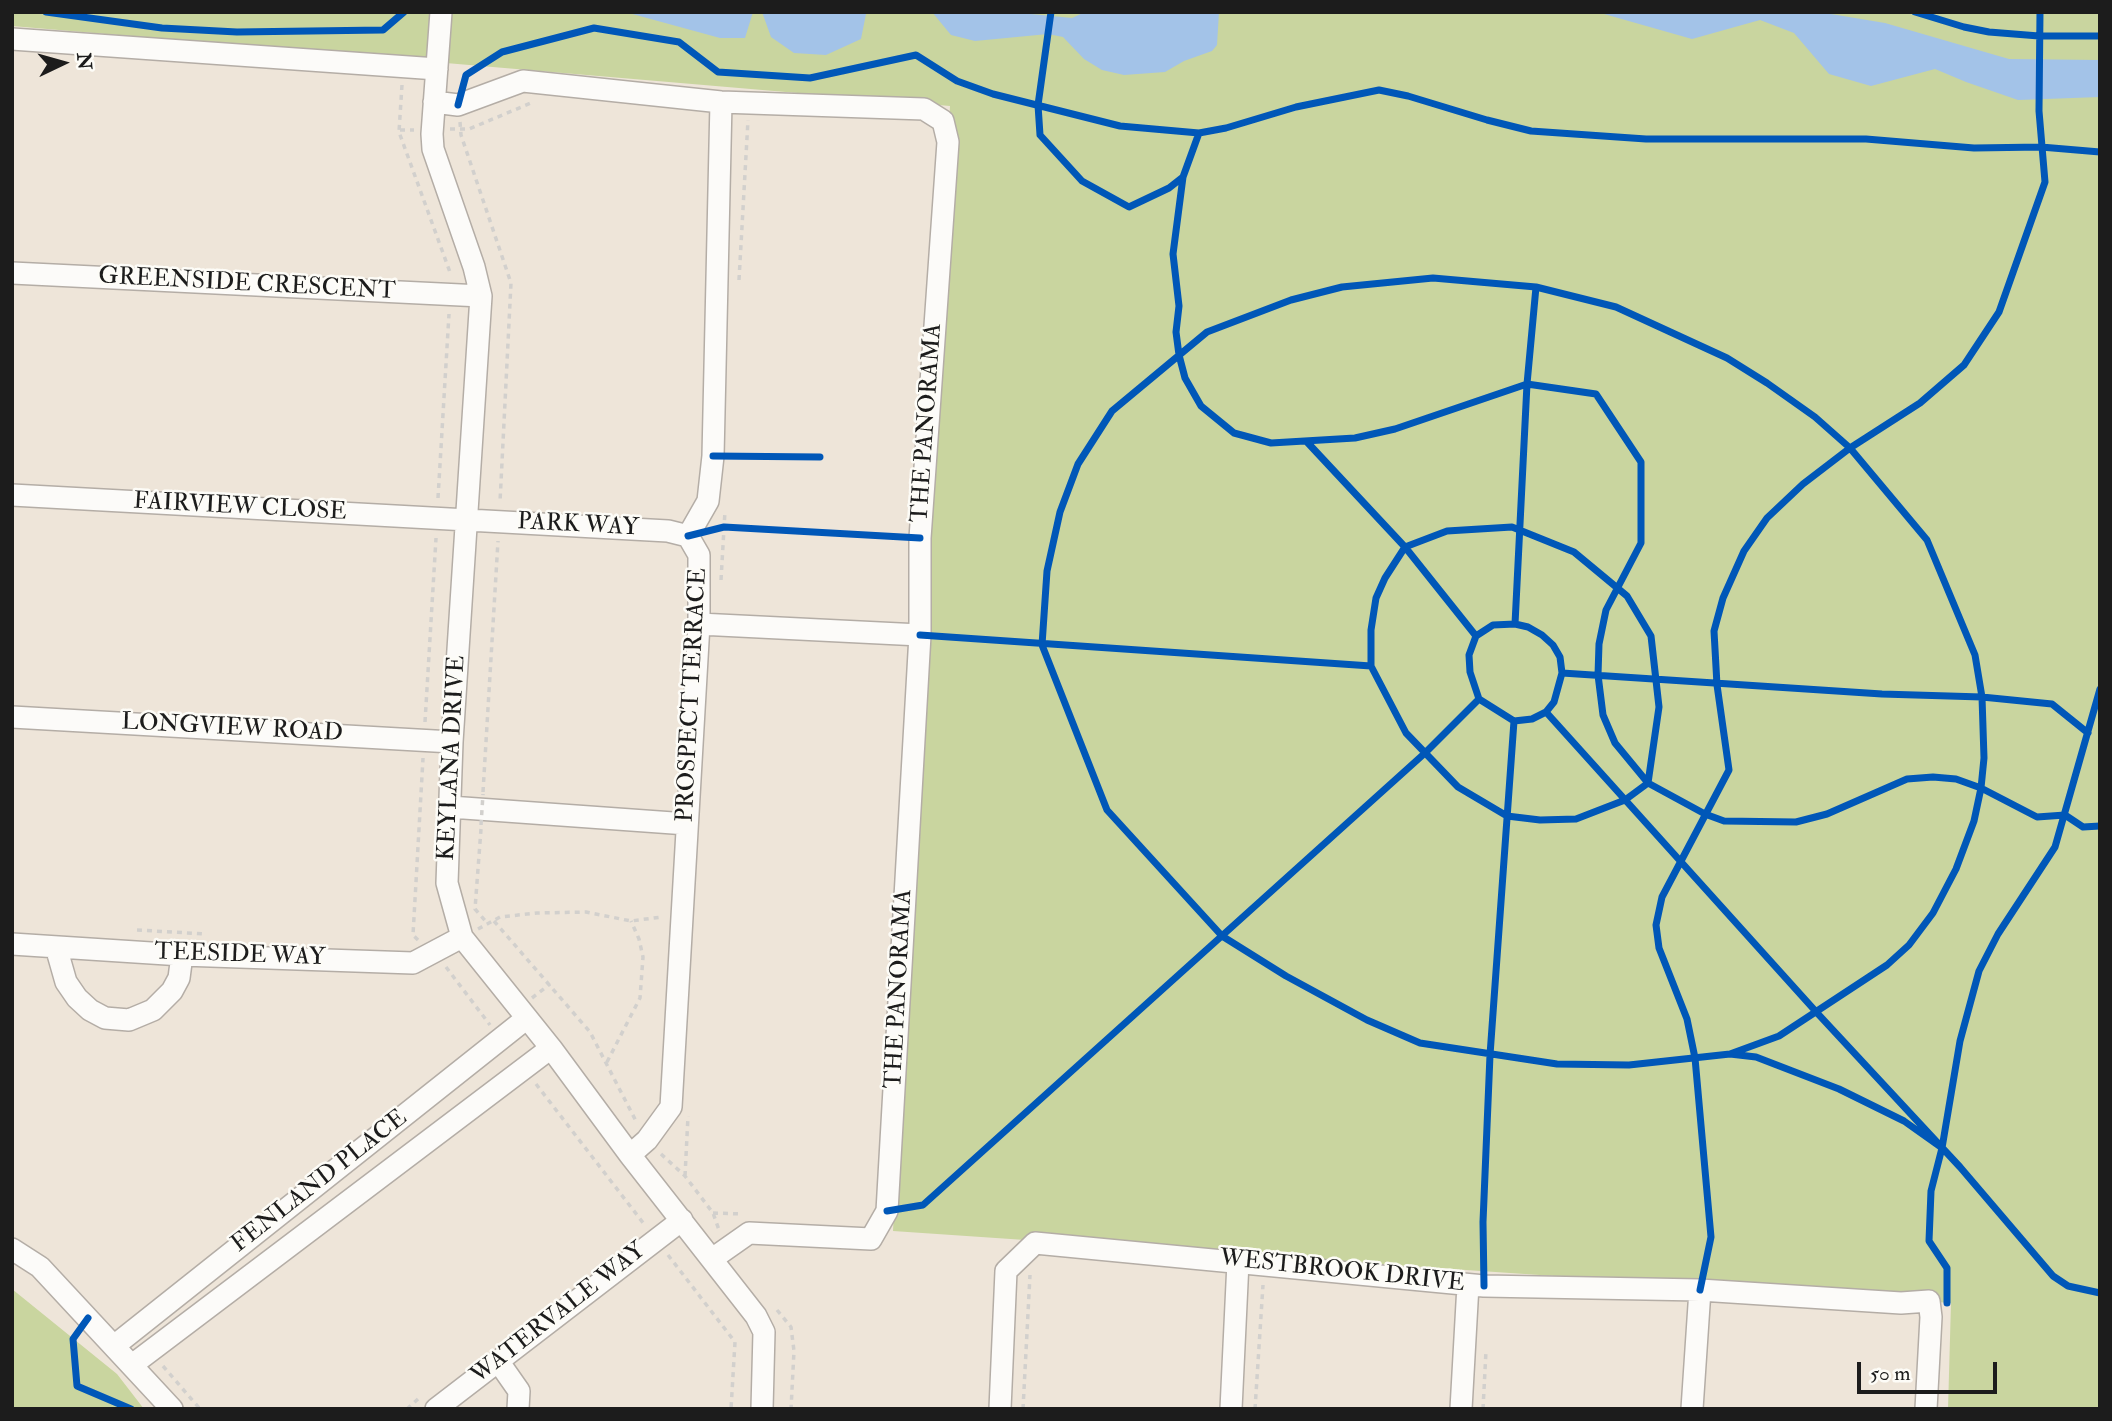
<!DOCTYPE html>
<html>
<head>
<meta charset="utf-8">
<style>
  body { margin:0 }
  #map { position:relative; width:2112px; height:1421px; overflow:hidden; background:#eee5d9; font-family:"IM FELL Double Pica",serif }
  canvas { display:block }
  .frame { position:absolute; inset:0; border:14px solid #1c1c1c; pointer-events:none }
  .north { position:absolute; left:28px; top:28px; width:70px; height:70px; -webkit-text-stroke:5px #fdfcf7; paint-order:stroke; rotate:85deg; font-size:19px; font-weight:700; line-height:28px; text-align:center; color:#1c1c1c }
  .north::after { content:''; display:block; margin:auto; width:24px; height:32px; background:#1c1c1c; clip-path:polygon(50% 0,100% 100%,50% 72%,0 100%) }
  .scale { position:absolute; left:1857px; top:1362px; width:140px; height:32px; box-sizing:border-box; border:4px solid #1c1c1c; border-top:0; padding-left:9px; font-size:21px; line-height:24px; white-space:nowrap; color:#1c1c1c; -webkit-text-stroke:5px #fdfcf7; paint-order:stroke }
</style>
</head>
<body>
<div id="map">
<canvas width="2112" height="1421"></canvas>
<div class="frame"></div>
<div class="north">N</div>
<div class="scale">50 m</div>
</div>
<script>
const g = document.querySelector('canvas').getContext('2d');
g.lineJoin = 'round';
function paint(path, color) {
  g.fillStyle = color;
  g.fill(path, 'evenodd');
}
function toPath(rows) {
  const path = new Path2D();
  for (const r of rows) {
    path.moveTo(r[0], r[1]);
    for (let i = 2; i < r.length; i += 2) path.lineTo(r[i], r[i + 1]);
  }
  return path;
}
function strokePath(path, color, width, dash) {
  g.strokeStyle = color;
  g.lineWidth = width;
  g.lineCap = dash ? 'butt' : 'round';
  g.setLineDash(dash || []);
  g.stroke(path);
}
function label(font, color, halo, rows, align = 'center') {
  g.font = font + ' "IM FELL Double Pica",serif';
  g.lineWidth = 5;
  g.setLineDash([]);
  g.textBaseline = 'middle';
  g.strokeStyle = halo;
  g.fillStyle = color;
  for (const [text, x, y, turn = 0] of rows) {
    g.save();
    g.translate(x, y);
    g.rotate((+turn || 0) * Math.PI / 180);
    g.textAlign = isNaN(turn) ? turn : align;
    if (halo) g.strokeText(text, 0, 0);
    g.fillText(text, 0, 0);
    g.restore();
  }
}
const green = toPath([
  [12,12,2100,12,2100,1409,1948,1409,1951,1303,893,1231,950,106,12,26],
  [12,1289,117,1374,144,1409,12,1409]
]);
const water = toPath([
  [625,12,753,12,745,38,720,38],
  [762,12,866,12,866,14,861,39,826,55,794,53,771,37],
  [932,12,1029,12,1031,14,1072,18,1085,12,1219,12,1217,45,1212,51,1184,61,1165,72,1124,75,1102,70,1084,59,1063,37,1048,34,975,41,951,35],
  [1597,12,1819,12,1885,23,2009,59,2100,60,2100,97,2018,100,1966,82,1935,69,1871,86,1829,74,1794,33,1760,20,1692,39]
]);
const path = toPath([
  [402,85,399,132,451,275],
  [460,122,461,135,511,283,500,502],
  [450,129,469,129,531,103],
  [400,130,414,130],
  [739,280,748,120],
  [438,498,449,314],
  [721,580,725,511],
  [425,722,436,538],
  [483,792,498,541],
  [481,829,475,909,488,924],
  [494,921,590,1032,637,1123],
  [478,929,500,917,537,913,586,912,631,921,662,917],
  [137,930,206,934],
  [418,940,413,935,423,758],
  [446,967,490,1025],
  [532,998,550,984],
  [607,1062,640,998,643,957,639,939,631,921],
  [536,1084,644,1224],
  [661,1154,685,1176,713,1213,719,1230],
  [685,1176,688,1116],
  [713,1213,743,1214],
  [668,1255,735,1342,731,1409],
  [777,1310,791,1327,794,1351,791,1409],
  [163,1366,200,1409],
  [407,1409,418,1399],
  [1023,1409,1030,1275],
  [1255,1409,1263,1285],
  [1483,1409,1486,1351]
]);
const street = toPath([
  [441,12,432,134,433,149,474,267,481,296,452,742,447,883,462,937,551,1048,630,1155,756,1316,764,1332,762,1409],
  [12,39,437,69],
  [434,102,458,105,523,81,721,102,924,109,943,121,948,142,920,538,920,635,887,1211,871,1239,749,1233,712,1259],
  [12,273,481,296],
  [12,495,668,531,688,536],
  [699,624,920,635],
  [12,717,452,742],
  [450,807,687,824],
  [12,944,182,955,413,963,462,937],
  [56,947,66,982,77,998,90,1010,105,1018,129,1020,153,1010,172,991,179,978,182,955],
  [630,1155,647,1140,671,1107,699,624,699,555,688,536,708,501,713,456,721,102],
  [12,1249,40,1267,172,1409],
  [114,1346,527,1018],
  [498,1361,519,1391,518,1409],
  [132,1365,551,1048],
  [436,1409,682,1220],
  [1000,1409,1006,1271,1035,1243,1484,1286,1700,1290,1901,1303,1929,1301,1931,1317,1926,1409],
  [1231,1409,1238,1262],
  [1461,1409,1468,1285],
  [1692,1409,1700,1290]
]);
const pathBridge = toPath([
  [481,825,483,794]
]);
const cycleway = toPath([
  [46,12,162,28,237,32,383,30,404,12],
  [1051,12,1038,105,1040,135,1082,181,1129,207,1169,188,1183,177],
  [1915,12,1964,27,1989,32,2039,36,2100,36],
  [458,105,466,75,502,52,594,28,679,42,718,72,810,78,916,55,957,81,993,94,1120,126,1199,133,1226,128,1296,107,1379,90,1408,96,1487,120,1531,131,1646,139,1866,139,1974,148,2041,147,2100,152],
  [1199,133,1183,177,1173,254,1179,306,1176,332,1179,355,1185,378,1201,406,1234,433,1271,443,1355,438,1395,429,1527,384,1596,394,1641,462,1641,543,1606,610,1599,644,1598,675,1603,715,1615,743,1648,783,1705,814,1724,821,1796,822,1827,814,1907,779,1933,777,1956,779,1981,788,2037,817,2065,815,2083,827,2100,826],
  [1307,442,1405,547,1476,636],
  [713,456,820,457],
  [688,536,724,527,920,538],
  [1515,624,1527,384,1536,287],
  [1515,624,1528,627,1542,635,1553,645,1560,657,1562,673,1554,702,1546,712,1532,719,1514,721,1479,699,1470,672,1469,655,1476,636,1493,625,1515,624],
  [920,635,1371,666,1406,733,1458,787,1507,816,1540,820,1576,819,1625,800,1648,783,1659,707,1651,636,1627,596,1574,552,1512,527,1447,531,1405,547,1385,578,1376,598,1371,630,1371,666],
  [1562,673,1882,694,1982,697,2052,704,2088,733],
  [1546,712,1819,1015,1960,1167,2053,1276,2068,1286,2100,1293],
  [1730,1054,1779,1036,1887,965,1909,945,1933,913,1956,869,1974,821,1981,788,1984,758,1982,697,1975,655,1927,540,1850,448,1815,417,1767,383,1727,358,1616,307,1536,287,1433,278,1342,287,1291,300,1207,332,1112,411,1078,464,1060,512,1047,571,1042,645,1107,810,1222,936,1286,976,1367,1020,1420,1043,1557,1064,1629,1065,1730,1054,1756,1057,1839,1089,1904,1121,1942,1148],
  [887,1211,923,1205,1425,753,1479,699],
  [1484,1286,1483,1222,1490,1055,1514,721],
  [1700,1290,1711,1237,1695,1058,1687,1019,1659,948,1656,925,1662,897,1729,770,1717,685,1714,631,1723,598,1744,551,1767,518,1803,484,1850,448,1920,403,1964,365,1999,312,2045,182,2039,111,2040,12],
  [1947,1303,1947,1268,1929,1241,1931,1191,1942,1148,1960,1041,1979,971,1998,934,2055,847,2100,689],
  [88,1318,73,1339,77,1386,131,1409]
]);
const streetNames = [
  ["GREENSIDE CRESCENT",247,285,3],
  ["THE PANORAMA",928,423,-86],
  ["FAIRVIEW CLOSE",240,508,3],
  ["PARK WAY",578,526,3],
  ["PROSPECT TERRACE",693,695,-87],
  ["LONGVIEW ROAD",232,729,3],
  ["KEYLANA DRIVE",453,758,-87],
  ["TEESIDE WAY",240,956,2],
  ["THE PANORAMA",900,989,-87],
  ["FENLAND PLACE",320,1182,-38],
  ["WESTBROOK DRIVE",1342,1272,6],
  ["WATERVALE WAY",559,1314,-38]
];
paint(green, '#c9d59f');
paint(water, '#a3c3e8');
strokePath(street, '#b4ada6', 24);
strokePath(path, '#d2d0cd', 3.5, [5, 5]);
strokePath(street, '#fcfbf9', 21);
strokePath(pathBridge, '#d2d0cd', 3.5, [5, 5]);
strokePath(cycleway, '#0057b8', 7);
label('24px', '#1c1c1c', '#fdfcf7', streetNames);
</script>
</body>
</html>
